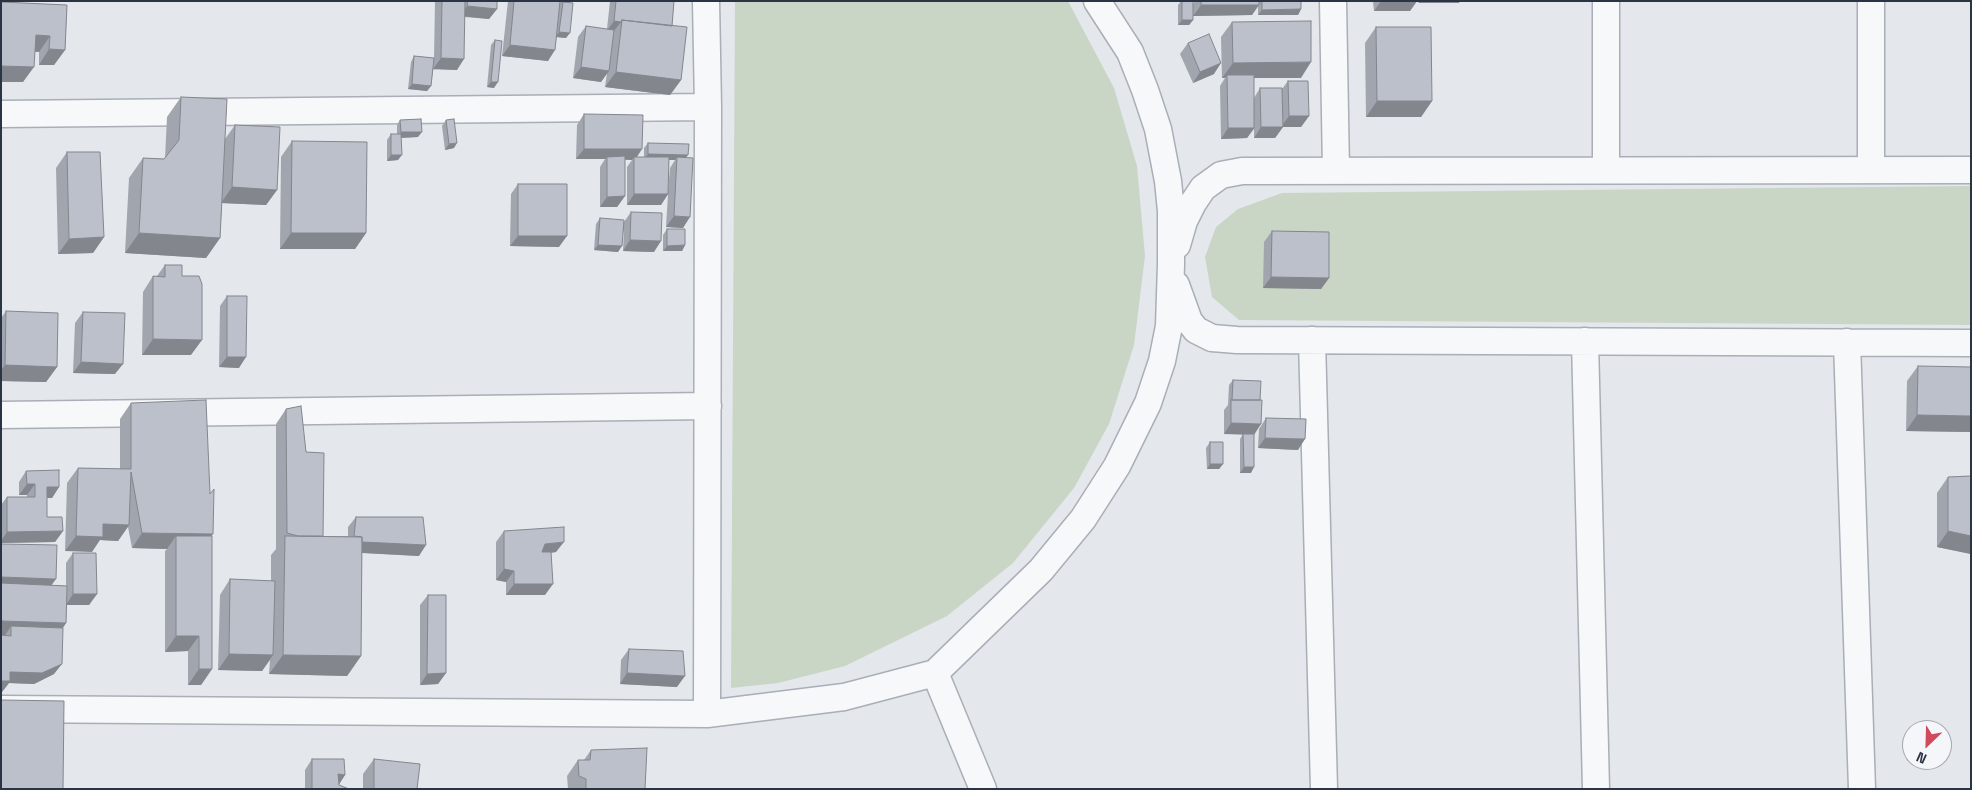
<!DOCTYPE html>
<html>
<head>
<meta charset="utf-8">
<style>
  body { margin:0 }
  #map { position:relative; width:1972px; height:790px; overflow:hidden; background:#e4e7ec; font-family:"Space Grotesk",sans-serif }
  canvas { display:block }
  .frame { position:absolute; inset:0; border:2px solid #2b3445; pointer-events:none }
  .north { position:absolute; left:1902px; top:720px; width:50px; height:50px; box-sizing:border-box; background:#f4f6f9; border:1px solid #a4a8b1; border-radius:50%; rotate:204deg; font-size:14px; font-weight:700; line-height:20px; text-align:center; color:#2b3445 }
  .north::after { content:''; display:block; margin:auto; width:18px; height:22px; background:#d1495b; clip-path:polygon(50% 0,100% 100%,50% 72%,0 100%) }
</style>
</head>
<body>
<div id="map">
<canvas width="1972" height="790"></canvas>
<div class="frame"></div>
<div class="north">N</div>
</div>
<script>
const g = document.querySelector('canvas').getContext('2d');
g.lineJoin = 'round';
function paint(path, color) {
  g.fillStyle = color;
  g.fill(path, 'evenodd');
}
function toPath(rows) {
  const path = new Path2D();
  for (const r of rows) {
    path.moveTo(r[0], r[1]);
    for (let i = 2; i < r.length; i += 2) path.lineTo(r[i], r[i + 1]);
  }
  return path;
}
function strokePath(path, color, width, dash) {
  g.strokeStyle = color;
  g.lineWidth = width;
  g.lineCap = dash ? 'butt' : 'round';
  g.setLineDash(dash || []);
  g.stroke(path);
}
const green = toPath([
  [735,1,1068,1,1114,88,1137,166,1145,256,1134,345,1109,424,1074,488,1013,563,947,616,845,666,778,683,731,688],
  [1971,186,1971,325,1239,320,1212,297,1205,257,1216,227,1238,209,1282,193]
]);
const minor = toPath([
  [706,1,708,107,707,714],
  [1333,1,1336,171],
  [1,114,708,107],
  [1606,170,1606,1],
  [1871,170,1871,1],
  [1177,245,1184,221,1193,203,1203,188,1221,175,1242,171,1971,170],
  [1176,285,1189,321,1196,330,1212,338,1237,340,1971,343],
  [1312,340,1324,789],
  [1585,341,1596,789],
  [1847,342,1862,789],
  [1,415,708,406],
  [935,673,983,789],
  [1,709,707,714,844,697,935,673,1041,570,1083,519,1117,466,1148,403,1162,361,1169,326,1171,264,1171,211,1168,181,1158,129,1145,90,1130,52,1097,1]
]);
const wall = toPath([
  [435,1,497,1,497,9,489,19,465,17,457,70,433,69,434,61,431,86,427,91,408,89,411,62,414,56,434,58],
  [508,1,567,1,566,3,566,38,557,37,548,61,502,56],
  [610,1,674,1,672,26,681,80,670,95,605,87,607,73,601,82,573,78,578,37,586,26,607,29],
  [1181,1,1193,1,1193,20,1189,25,1178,25,1178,5],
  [1195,1,1301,1,1301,9,1298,15,1258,15,1258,6,1252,15,1193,16,1193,4],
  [1373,1,1417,1,1410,11,1374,11],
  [1,2,67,5,65,50,54,65,39,65,39,52,35,51,23,82,1,82],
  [1232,22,1301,78,1254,78,1254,98,1260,88,1282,89,1288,81,1309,116,1301,127,1283,127,1275,138,1254,138,1254,129,1247,138,1221,139,1220,86,1225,78,1222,78,1221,37],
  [1376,27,1432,101,1421,117,1366,117,1365,43],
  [495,40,494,88,487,87,491,45],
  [1188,43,1214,74,1193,83,1180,54],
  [181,97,225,139,235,125,277,190,266,205,222,203,220,238,206,258,125,253,129,178,143,158,165,159,167,117],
  [584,114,637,157,644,157,644,148,648,143,686,158,683,228,666,227,668,194,661,205,627,205,627,167,632,160,625,159,625,196,617,207,600,207,600,167,605,159,576,159,577,125],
  [669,160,675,160,670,168,668,191],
  [400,120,418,137,401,138,398,160,387,161,387,140,391,134,397,134,397,125],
  [446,120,454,148,445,150,442,126],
  [292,141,366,233,355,249,280,249,281,157],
  [67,152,104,237,93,253,58,254,56,168],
  [518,184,559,247,510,246,511,194],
  [631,212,654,252,623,251,624,230,618,252,594,250,596,224,600,218,624,222],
  [667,229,685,245,682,251,663,251,663,235],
  [1272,231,1329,278,1321,289,1263,288,1264,242],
  [165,265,182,276,191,355,142,355,143,292,153,276,157,276],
  [227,296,239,368,219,367,220,306],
  [6,311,57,367,46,382,1,381,1,318],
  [83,312,115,374,73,373,75,323],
  [1918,366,1971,432,1906,431,1907,381],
  [1233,380,1254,434,1251,473,1240,473,1240,439,1243,434,1224,434,1224,410,1228,405,1229,385],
  [131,403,212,536,212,669,201,685,188,685,188,651,165,652,165,551,167,549,132,548,128,527,118,541,100,540,65,551,67,483,78,468,120,469,120,419],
  [286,409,306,452,323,536,348,536,348,527,356,517,419,556,362,553,361,656,347,676,269,674,270,660,262,671,218,670,220,595,230,579,271,581,271,555,276,549,276,424],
  [1266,418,1298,450,1258,448,1259,429],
  [1210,442,1223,464,1219,469,1207,469,1206,448],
  [26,471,59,487,52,498,47,498,47,517,63,531,55,542,1,543,1,505,7,497,27,497,27,495,19,495,19,482],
  [1971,476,1971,554,1937,547,1937,493,1948,477],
  [504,531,556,552,551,553,545,595,506,595,506,582,496,580,496,542],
  [1,544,51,585,66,586,66,563,73,553,97,594,89,605,67,605,66,623,63,628,54,674,34,684,9,683,2,692,1,692],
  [428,595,446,673,438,684,420,685,420,605],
  [629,649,677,687,620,684,621,660],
  [591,750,645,789,568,789,567,776,578,760,584,760],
  [312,759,345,775,339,784,339,785,349,789,305,789,305,770],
  [374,759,417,789,363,789,363,774]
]);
const shadedWall = toPath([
  [1381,1,1417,1,1410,11,1374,11],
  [1420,1,1460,1,1459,3,1418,3],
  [1201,5,1259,5,1252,15,1193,16],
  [467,6,497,9,489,19,460,16],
  [1301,9,1298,15,1258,15,1262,10],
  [1182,20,1193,20,1189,25,1178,25],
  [614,21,621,22,613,32,606,32],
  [559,32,570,33,566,38,556,37],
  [36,35,50,36,39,52,25,51],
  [510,45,555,50,548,61,502,56],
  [49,49,65,50,54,65,39,65],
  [441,58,464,59,457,70,433,69],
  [1311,62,1301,78,1228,78,1227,75,1225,78,1222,78,1233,63],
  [1221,63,1214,74,1193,83,1200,72],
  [1,66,34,67,23,82,1,82],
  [581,67,609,71,601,82,573,78],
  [616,72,681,80,670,95,605,87],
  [491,82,498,82,494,88,487,87],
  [412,84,431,86,427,91,408,89],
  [1377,101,1432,101,1421,117,1366,117],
  [1289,116,1309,116,1301,127,1281,127],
  [1261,127,1283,127,1275,138,1254,138],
  [1228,128,1254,128,1247,138,1221,139],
  [401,132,422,132,418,137,397,138],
  [457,143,454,148,445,150,449,144],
  [584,149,642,149,635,160,634,157,632,160,607,159,607,157,605,159,576,159],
  [648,154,688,155,684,160,677,157,675,160,644,160],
  [391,155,402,155,398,160,387,161],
  [232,187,277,190,266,205,221,203],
  [634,194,668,194,661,205,627,205],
  [625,196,617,207,600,207,607,197],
  [674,216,690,217,683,228,666,227],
  [139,233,220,238,206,258,125,253],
  [291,233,366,233,355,249,280,249],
  [518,236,567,236,559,247,510,246],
  [104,237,93,253,58,254,69,239],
  [630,240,661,241,654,252,623,251],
  [598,245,622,246,618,252,594,250],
  [685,245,682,251,663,251,667,246],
  [1271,277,1329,278,1321,289,1263,288],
  [153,339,202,340,191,355,142,355],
  [227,357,246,357,239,368,219,367],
  [81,362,123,364,115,374,73,373],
  [5,365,57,367,46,382,1,381,1,370],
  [1917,415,1971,416,1971,432,1906,431],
  [1231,423,1261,424,1254,435,1224,434],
  [1265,438,1305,439,1298,450,1258,448],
  [1210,464,1223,464,1219,469,1207,469],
  [1244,467,1254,467,1251,473,1240,473],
  [27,484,35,484,27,495,19,495],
  [47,487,59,487,52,498,39,498],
  [103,524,129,525,118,541,100,540,92,552,65,551,76,536],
  [63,531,55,542,1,543,1,541,7,532],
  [1948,531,1971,536,1971,554,1937,547],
  [142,533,213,534,202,550,176,536,167,549,132,548],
  [354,541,426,545,419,556,346,552],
  [564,542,556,552,537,554,545,544],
  [504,569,514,571,506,582,496,580],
  [1,577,56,579,48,590,1,588],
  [514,584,553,584,545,595,506,595],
  [73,594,97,594,89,605,66,605],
  [1,621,66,623,55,639,11,636,11,626,4,637,1,637],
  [176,636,199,636,188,651,165,652],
  [229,654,273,655,262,671,218,670],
  [283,655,361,656,347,676,269,674],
  [62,664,54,674,34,684,9,683,2,692,1,692,1,681,10,672],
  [199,669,212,669,201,685,188,685],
  [446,673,438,684,420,685,427,674],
  [627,673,685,676,677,687,620,684],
  [338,774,345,775,338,786]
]);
const building = toPath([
  [442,1,465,1,464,59,441,58,442,1],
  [468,1,497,1,497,9,467,6,468,1],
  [514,1,560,1,555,50,510,45,514,1],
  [616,1,674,1,672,26,622,20,621,22,614,21,616,1],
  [1182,1,1193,1,1193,20,1182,20,1182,1],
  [1201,1,1259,1,1259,5,1201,5,1201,1],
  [1262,1,1301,1,1301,9,1262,10,1262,1],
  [1,2,67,5,65,50,49,49,50,36,36,35,34,67,1,66,1,2],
  [563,2,573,3,570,33,559,32,563,2],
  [622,20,687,27,681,80,616,72,622,20],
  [1311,21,1311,62,1233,63,1232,22,1311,21],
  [586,26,614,30,609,71,581,67,586,26],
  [1376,27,1431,27,1432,101,1377,101,1376,27],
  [1209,34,1221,63,1200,72,1188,43,1209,34],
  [495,40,502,41,498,82,491,82,495,40],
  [414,56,434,58,431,86,412,84,414,56],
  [1227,75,1254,75,1254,128,1228,128,1227,75],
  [1288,81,1308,81,1309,116,1289,116,1288,81],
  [1260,88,1282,88,1283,127,1261,127,1260,88],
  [181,97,227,99,220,238,139,233,143,158,164,159,179,140,181,97],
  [584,114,643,115,642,149,584,149,584,114],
  [421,119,422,132,401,132,400,120,421,119],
  [454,119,457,143,449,144,446,120,454,119],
  [235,125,280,127,277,190,232,187,235,125],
  [391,134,401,134,402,155,391,155,391,134],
  [292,141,367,142,366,233,291,233,292,141],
  [648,143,689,144,688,155,648,154,648,143],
  [67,152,100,152,104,237,69,239,67,152],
  [625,156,625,196,607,197,607,157,625,156],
  [634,157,669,157,668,194,634,194,634,157],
  [677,157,693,158,690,217,674,216,677,157],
  [518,184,567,184,567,236,518,236,518,184],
  [631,212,662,213,661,241,630,240,631,212],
  [600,218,624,220,622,246,598,245,600,218],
  [667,229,685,229,685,245,667,246,667,229],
  [1272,231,1329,232,1329,278,1271,277,1272,231],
  [165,265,182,265,182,276,199,276,202,284,202,340,153,339,153,276,165,277,165,265],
  [227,296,247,296,246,357,227,357,227,296],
  [6,311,58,313,57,367,5,365,6,311],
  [83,312,125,313,123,364,81,362,83,312],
  [1918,366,1971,367,1971,416,1917,415,1918,366],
  [1233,380,1261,381,1260,400,1232,400,1233,380],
  [206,400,210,494,214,489,213,534,142,533,131,472,129,525,103,524,103,537,76,536,78,468,131,469,131,403,206,400],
  [1231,400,1262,400,1261,424,1231,423,1231,400],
  [301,406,306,452,324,453,323,536,298,536,287,533,286,409,301,406],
  [1266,418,1306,419,1305,439,1265,438,1266,418],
  [1243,434,1254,434,1254,467,1244,467,1243,434],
  [1210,442,1223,442,1223,464,1210,464,1210,442],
  [59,470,59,487,47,487,47,517,62,517,63,531,7,532,7,497,35,497,35,484,27,484,26,471,59,470],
  [1971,476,1971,536,1948,531,1948,477,1971,476],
  [356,517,423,517,426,545,362,542,362,537,354,536,356,517],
  [564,527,564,542,545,544,542,552,551,552,553,584,514,584,514,571,504,569,504,531,564,527],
  [176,536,212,536,212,669,199,669,199,636,176,636,176,536],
  [285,536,362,537,361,656,283,655,285,536],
  [1,544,57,545,56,579,1,577,1,544],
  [73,553,96,553,97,594,73,594,73,553],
  [230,579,275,581,273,655,229,654,230,579],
  [1,583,67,586,66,623,1,621,1,583],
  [428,595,446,595,446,673,427,674,428,595],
  [11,626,63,628,62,664,42,673,10,672,10,681,1,681,1,635,11,636,11,626],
  [629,649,683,651,685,676,627,673,629,649],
  [1,700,64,701,63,789,1,789,1,700],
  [647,748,645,789,586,789,586,779,579,776,578,760,590,760,591,750,647,748],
  [312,759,344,759,345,775,338,774,339,785,349,789,312,789,312,759],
  [374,759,420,764,417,789,374,789,374,759]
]);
paint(green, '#c9d6c5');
strokePath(minor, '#a9aeb7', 29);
strokePath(minor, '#f7f8fa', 26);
paint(wall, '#a1a5ae');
paint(shadedWall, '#83868d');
paint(building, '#bbc0ca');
strokePath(building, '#83868d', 1);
</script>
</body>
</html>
